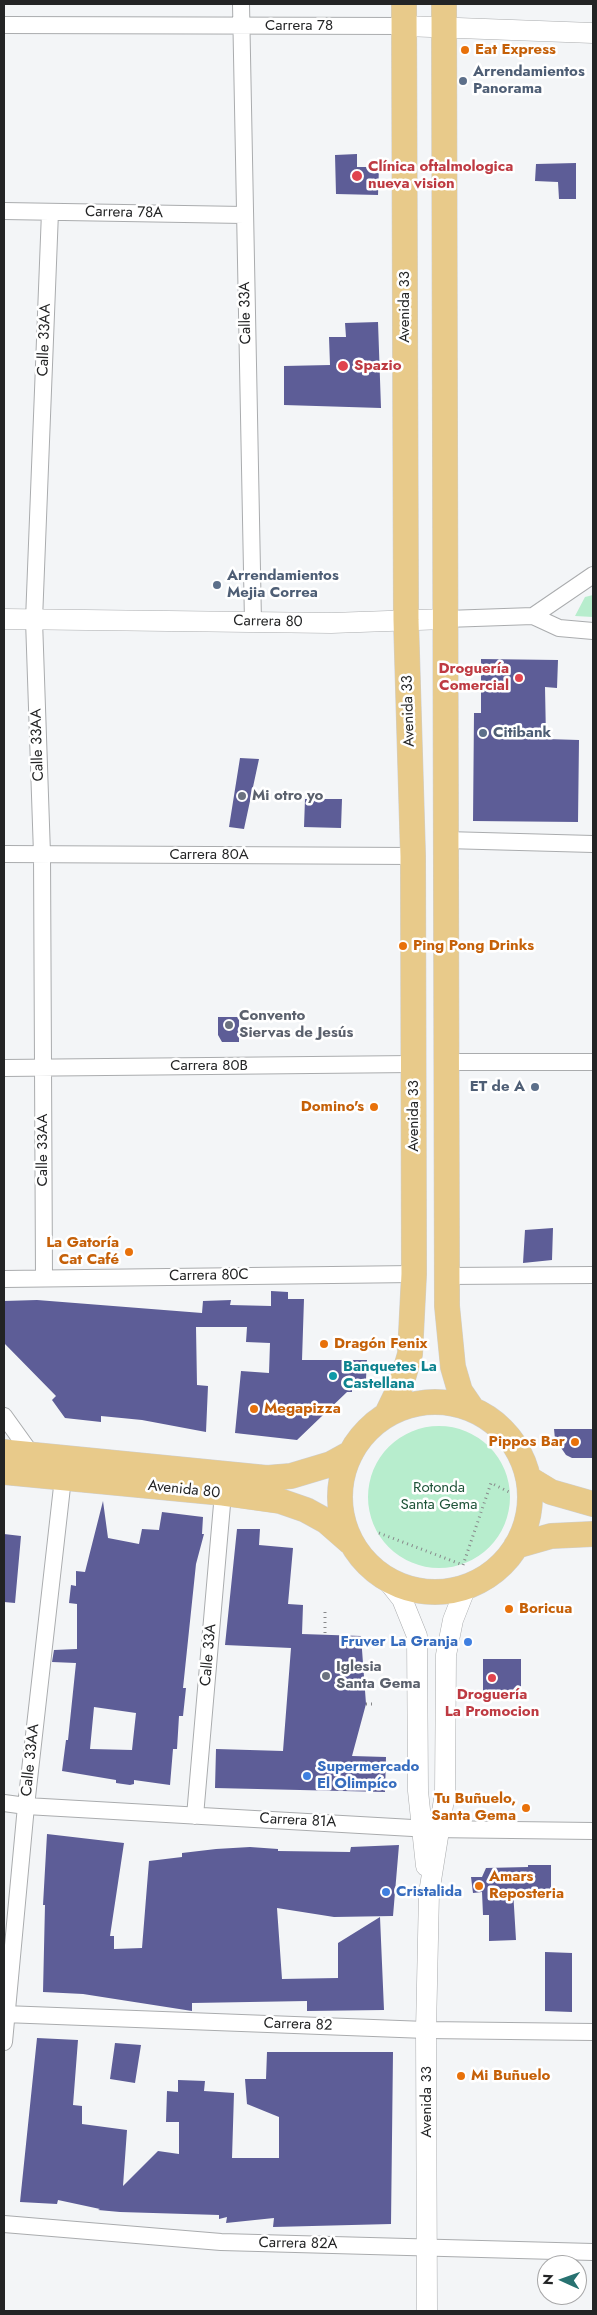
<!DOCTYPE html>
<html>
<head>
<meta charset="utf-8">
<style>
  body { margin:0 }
  #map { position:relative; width:597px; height:2315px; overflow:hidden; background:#f3f5f7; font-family:Jost,sans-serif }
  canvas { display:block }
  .frame { position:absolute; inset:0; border:5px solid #232425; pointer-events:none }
  .north { position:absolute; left:537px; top:2255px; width:50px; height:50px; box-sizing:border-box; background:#fff; border:1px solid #a7a7a8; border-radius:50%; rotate:272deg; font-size:14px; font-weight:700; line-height:20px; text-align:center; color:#232425 }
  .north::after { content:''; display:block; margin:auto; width:18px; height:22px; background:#287271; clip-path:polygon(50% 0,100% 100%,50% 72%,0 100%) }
</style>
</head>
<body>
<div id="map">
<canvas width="597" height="2315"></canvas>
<div class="frame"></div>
<div class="north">N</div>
</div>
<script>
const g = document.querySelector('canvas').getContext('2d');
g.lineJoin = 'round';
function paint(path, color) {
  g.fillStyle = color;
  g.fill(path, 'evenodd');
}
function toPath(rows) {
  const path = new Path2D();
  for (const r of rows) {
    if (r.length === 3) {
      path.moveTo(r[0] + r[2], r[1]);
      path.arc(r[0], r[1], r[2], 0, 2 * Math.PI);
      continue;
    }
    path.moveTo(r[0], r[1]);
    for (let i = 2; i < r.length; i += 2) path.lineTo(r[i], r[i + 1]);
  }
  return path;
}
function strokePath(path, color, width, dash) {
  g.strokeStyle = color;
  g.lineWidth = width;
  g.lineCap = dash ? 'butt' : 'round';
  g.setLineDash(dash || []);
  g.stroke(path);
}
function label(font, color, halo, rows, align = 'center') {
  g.font = font + ' Jost,sans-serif';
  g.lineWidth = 5;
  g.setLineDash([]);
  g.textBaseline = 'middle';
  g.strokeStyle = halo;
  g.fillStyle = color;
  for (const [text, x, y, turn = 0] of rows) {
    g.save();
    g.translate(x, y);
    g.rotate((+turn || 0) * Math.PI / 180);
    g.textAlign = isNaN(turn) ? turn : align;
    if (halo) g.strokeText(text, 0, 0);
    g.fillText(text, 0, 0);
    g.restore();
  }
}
const green = toPath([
  [593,595,593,617,575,616,585,597],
  [439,1497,71]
]);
const building = toPath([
  [357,154,357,167,379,167,378,195,336,194,335,155],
  [576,163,576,199,559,199,558,182,535,181,536,164],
  [378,322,381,408,284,405,284,366,330,365,329,337,346,337,345,323],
  [481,659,558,660,557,688,545,687,546,739,579,740,578,822,473,821,474,713,481,713],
  [240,758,259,759,244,829,229,827],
  [305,799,342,799,341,828,304,827],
  [218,1017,239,1017,239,1042,222,1042,218,1035],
  [553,1228,552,1260,523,1263,525,1230],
  [271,1291,288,1292,288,1299,304,1299,302,1360,367,1360,366,1379,361,1379,352,1388,352,1392,347,1392,297,1440,235,1433,241,1371,269,1373,270,1343,246,1342,247,1327,196,1327,197,1385,208,1386,206,1432,142,1420,101,1416,101,1422,65,1418,52,1400,56,1396,4,1343,4,1301,37,1300,202,1313,203,1301,231,1300,230,1305,271,1306],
  [554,1429,593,1429,593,1458,572,1458,566,1455,555,1439],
  [103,1501,108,1538,139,1544,142,1529,159,1530,162,1512,203,1517,202,1534,204,1534,196,1564,183,1688,186,1688,183,1716,179,1716,177,1749,173,1749,170,1785,134,1780,134,1784,130,1785,116,1783,116,1780,62,1771,66,1740,68,1740,76,1663,52,1662,54,1650,77,1649,77,1604,69,1603,71,1585,76,1586,76,1571,85,1572],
  [94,1707,136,1713,132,1750,90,1749],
  [237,1529,260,1529,259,1545,293,1548,288,1604,303,1605,302,1634,361,1636,366,1704,352,1756,386,1757,385,1792,215,1788,216,1749,283,1751,291,1648,225,1645],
  [4,1534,21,1536,15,1603,4,1602],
  [483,1659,521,1659,521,1696,483,1696],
  [47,1834,124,1843,110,1936,114,1936,114,1949,142,1948,149,1861,182,1857,182,1853,216,1849,250,1847,278,1849,278,1851,350,1852,351,1847,399,1845,393,1916,334,1917,277,1908,282,1979,338,1978,338,1943,380,1917,384,2010,307,2011,307,2001,192,2003,192,2011,83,1994,43,1992,45,1905,43,1905],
  [528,1865,551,1865,551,1889,513,1890,516,1940,489,1941,489,1915,483,1915,482,1892,473,1893,471,1877,482,1877,486,1868,528,1867],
  [545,1952,572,1953,572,2012,545,2011],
  [37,2038,78,2040,73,2105,82,2106,82,2124,127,2130,123,2186,158,2151,179,2154,179,2122,166,2122,167,2091,178,2092,178,2080,205,2081,204,2091,234,2093,232,2158,279,2158,279,2117,247,2104,245,2079,266,2079,267,2052,393,2052,391,2224,273,2227,274,2218,226,2223,227,2217,219,2219,219,2215,120,2212,98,2210,100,2209,58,2200,57,2204,20,2202],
  [115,2043,141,2045,135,2083,110,2079]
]);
const path = toPath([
  [379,1533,463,1565,491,1483,509,1492],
  [325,1612,325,1635],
  [366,1704,374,1704]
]);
const minor = toPath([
  [241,4,253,622],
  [4,25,404,26],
  [4,211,244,215],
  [533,616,559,628,593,631],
  [446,619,533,616,593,575],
  [446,840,593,844],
  [4,854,413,856],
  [446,1062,593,1062],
  [4,1068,414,1064],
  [447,1276,593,1275],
  [44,1278,42,854,34,620,50,212],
  [4,1279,414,1274],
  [4,1416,32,1455],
  [4,1803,26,1806,430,1829,593,1831],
  [195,1816,223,1493],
  [4,2014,426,2030,593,2032],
  [4,2042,26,1806,63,1478],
  [4,2224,221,2242,593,2252]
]);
const tertiary = toPath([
  [404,26,593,33],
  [4,619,331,623,446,619],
  [387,1580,402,1599,417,1636,418,1791,426,1866],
  [427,2311,426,2030,429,1893,445,1793,446,1655,453,1620,466,1587]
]);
const primary = toPath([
  [444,4,447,1306,453,1367,460,1391,473,1410],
  [435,1497,95],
  [387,1414,401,1385,410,1354,414,1274,413,856,406,620,404,4],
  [4,1452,267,1478,291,1476,331,1464,351,1453],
  [4,1472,223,1493,280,1501,306,1510,326,1521,350,1542],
  [528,1478,551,1492,593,1504],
  [516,1546,551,1536,593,1534]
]);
const markers = [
  [465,50,5,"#e8710a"],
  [463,81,5,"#5c6f8a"],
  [357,176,6,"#e0444e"],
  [343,366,6,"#e0444e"],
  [217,585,5,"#5c6f8a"],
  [519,678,5,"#e0444e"],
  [483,733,5,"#5c6f8a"],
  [242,796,5,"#6b7280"],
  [403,946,5,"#e8710a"],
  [229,1025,5,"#6b7280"],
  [535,1087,5,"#5c6f8a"],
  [374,1107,5,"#e8710a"],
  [129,1252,5,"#e8710a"],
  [324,1344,5,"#e8710a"],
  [333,1376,5,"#0f9aa8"],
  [254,1409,5,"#e8710a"],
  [575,1442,5,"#e8710a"],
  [509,1609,5,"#e8710a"],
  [468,1642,5,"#3f7fe0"],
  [326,1676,5,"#6b7280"],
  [492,1678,5,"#e0444e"],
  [307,1776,5,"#3f7fe0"],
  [526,1808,5,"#e8710a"],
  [479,1886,5,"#e8710a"],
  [386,1892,5,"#3f7fe0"],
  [461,2076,5,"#e8710a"]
];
const streetNames = [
  ["Carrera 78",299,26],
  ["Carrera 78A",124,213,1],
  ["Avenida 33",405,307,-90],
  ["Calle 33A",246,313,-91],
  ["Calle 33AA",45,340,-88],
  ["Carrera 80",268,622,1],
  ["Avenida 33",409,711,-92],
  ["Calle 33AA",38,745,-92],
  ["Carrera 80A",209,855],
  ["Carrera 80B",209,1066],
  ["Avenida 33",414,1116,-90],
  ["Calle 33AA",43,1150,-90],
  ["Carrera 80C",209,1276,-1],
  ["Avenida 80",184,1490,6],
  ["Calle 33A",209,1655,-85],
  ["Calle 33AA",31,1760,-84],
  ["Carrera 81A",298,1821,3],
  ["Carrera 82",298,2025,2],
  ["Avenida 33",427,2102,-90],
  ["Carrera 82A",298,2244,1]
];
const foodNames = [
  ["Eat Express",475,50],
  ["Ping Pong Drinks",413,946],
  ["Domino's",364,1107,"right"],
  ["La Gatoría",119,1243,"right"],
  ["Cat Café",119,1260,"right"],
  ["Dragón Fenix",334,1344],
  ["Megapizza",264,1409],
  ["Pippos Bar",565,1442,"right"],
  ["Boricua",519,1609],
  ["Tu Buñuelo,",516,1799,"right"],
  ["Santa Gema",516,1816,"right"],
  ["Amars",489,1877],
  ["Reposteria",489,1894],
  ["Mi Buñuelo",471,2076]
];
const serviceNames = [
  ["Arrendamientos",473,72],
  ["Panorama",473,89],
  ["Arrendamientos",227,576],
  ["Mejia Correa",227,593],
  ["Citibank",493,733],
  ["ET de A",525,1087,"right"]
];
const healthNames = [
  ["Clínica oftalmologica",368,167],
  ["nueva vision",368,184],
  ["Spazio",354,366],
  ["Droguería",509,669,"right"],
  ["Comercial",509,686,"right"],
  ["Droguería",492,1695,"center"],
  ["La Promocion",492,1712,"center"]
];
const worshipNames = [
  ["Mi otro yo",252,796],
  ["Convento",239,1016],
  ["Siervas de Jesús",239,1033],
  ["Iglesia",336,1667],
  ["Santa Gema",336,1684]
];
const cultureNames = [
  ["Banquetes La",343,1367],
  ["Castellana",343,1384]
];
const parkNames = [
  ["Rotonda",439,1488],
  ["Santa Gema",439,1505]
];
const shopNames = [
  ["Fruver La Granja",458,1642,"right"],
  ["Supermercado",317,1767],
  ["El Olimpíco",317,1784],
  ["Cristalida",396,1892]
];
paint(green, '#b7edcd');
paint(building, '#5d5d97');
strokePath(minor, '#aaacae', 18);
strokePath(tertiary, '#aaacae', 21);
strokePath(primary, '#cfcfcf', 26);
strokePath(path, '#87888a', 3, [1, 4]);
strokePath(minor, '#fff', 16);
strokePath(tertiary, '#fff', 20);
strokePath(primary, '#e8ca8a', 25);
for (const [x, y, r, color] of markers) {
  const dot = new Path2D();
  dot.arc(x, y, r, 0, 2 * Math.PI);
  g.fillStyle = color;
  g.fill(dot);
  strokePath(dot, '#fff', 2);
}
label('15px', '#232425', '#fff', streetNames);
label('bold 15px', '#c56008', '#fff', foodNames, 'left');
label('bold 15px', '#4e5e75', '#fff', serviceNames, 'left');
label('bold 15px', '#be3a42', '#fff', healthNames, 'left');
label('bold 15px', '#5b616d', '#fff', worshipNames, 'left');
label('bold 15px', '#0d838f', '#fff', cultureNames, 'left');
label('15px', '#1f5439', '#fff', parkNames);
label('bold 15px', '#366cbe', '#fff', shopNames, 'left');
</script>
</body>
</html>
